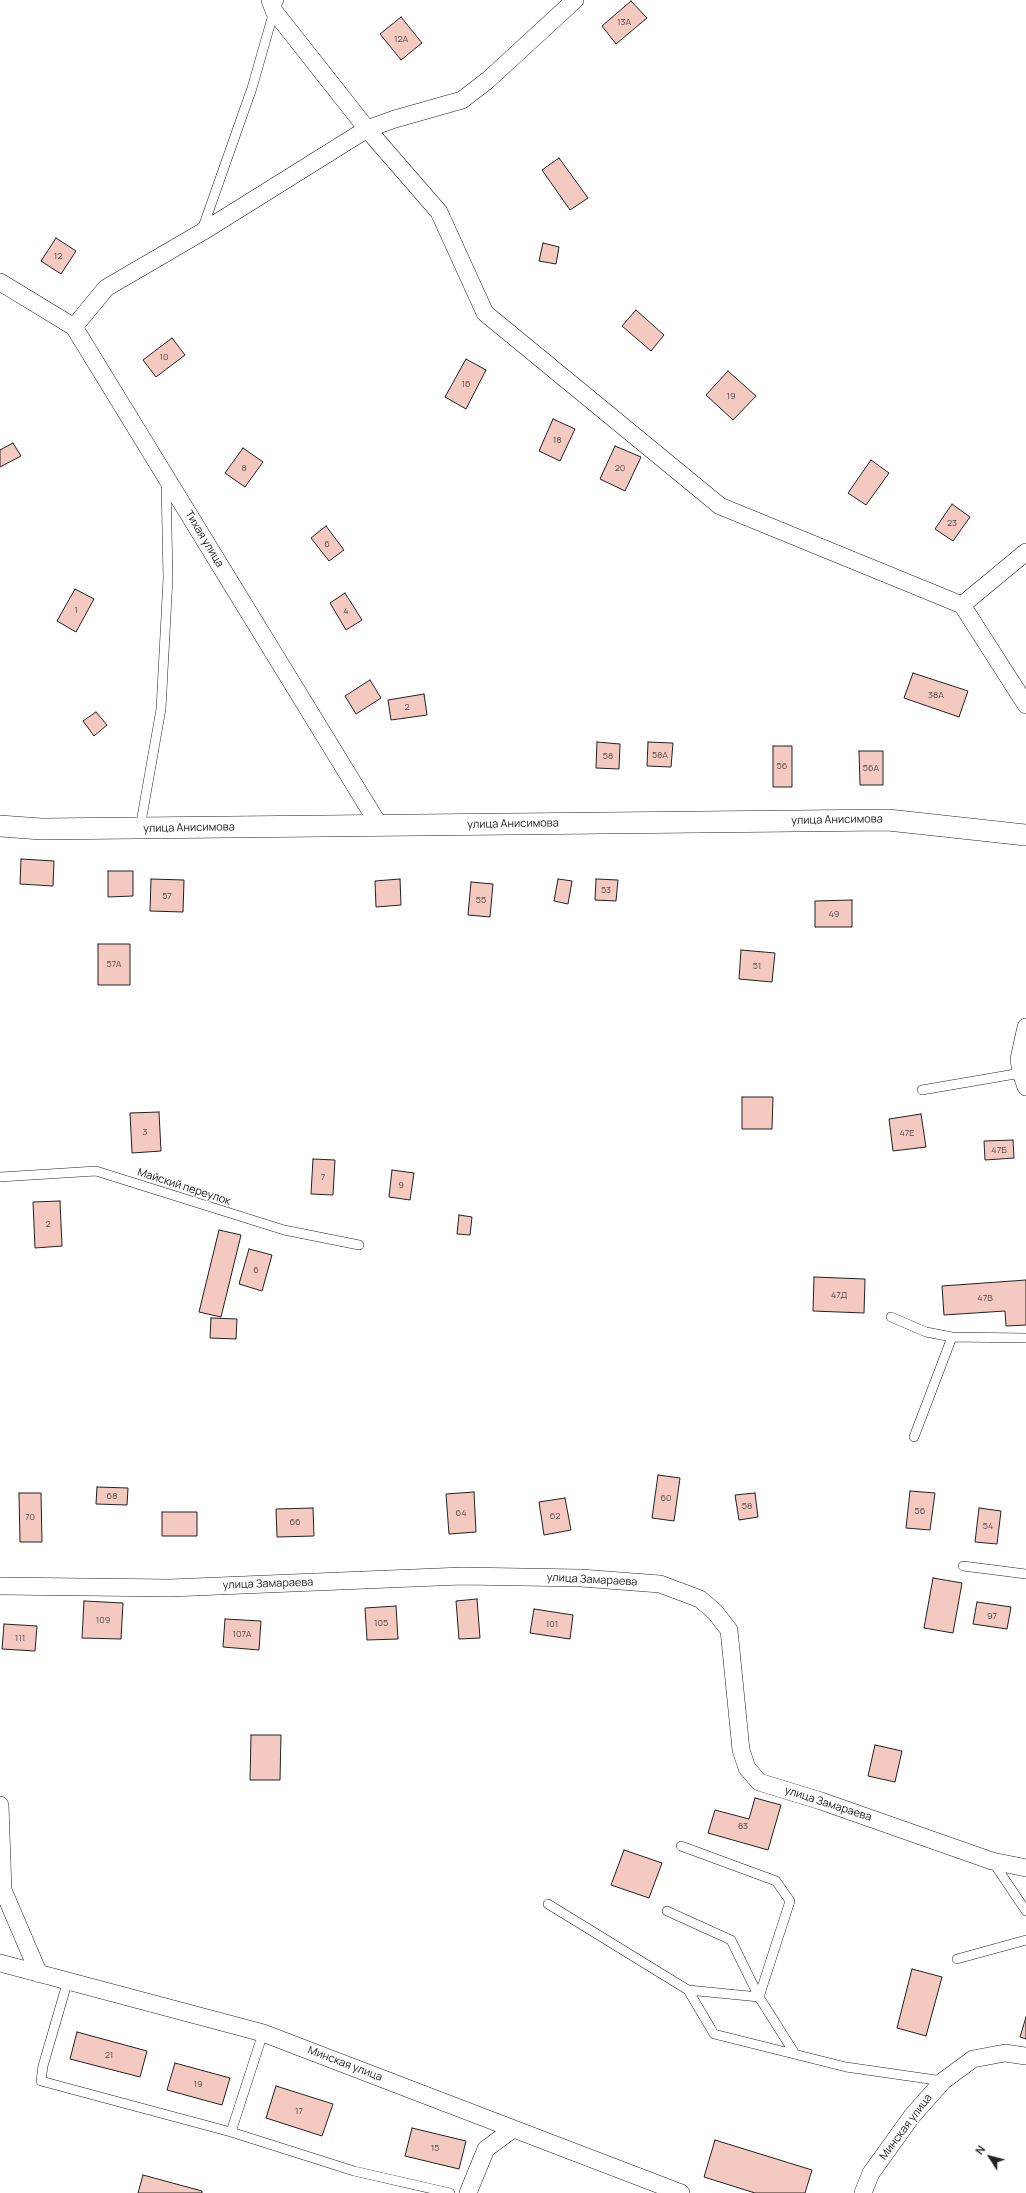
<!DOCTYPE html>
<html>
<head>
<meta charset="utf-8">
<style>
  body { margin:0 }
  #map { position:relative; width:1026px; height:2193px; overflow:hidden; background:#fff; font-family:Manrope,sans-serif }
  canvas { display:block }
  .north { position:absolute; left:970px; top:2137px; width:40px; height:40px; -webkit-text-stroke:3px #fff; paint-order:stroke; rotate:306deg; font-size:11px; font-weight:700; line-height:16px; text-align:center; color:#222 }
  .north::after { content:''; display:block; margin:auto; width:14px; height:18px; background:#222; clip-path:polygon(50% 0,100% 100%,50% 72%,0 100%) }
</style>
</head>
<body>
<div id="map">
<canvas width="1026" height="2193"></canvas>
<div class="north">N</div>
</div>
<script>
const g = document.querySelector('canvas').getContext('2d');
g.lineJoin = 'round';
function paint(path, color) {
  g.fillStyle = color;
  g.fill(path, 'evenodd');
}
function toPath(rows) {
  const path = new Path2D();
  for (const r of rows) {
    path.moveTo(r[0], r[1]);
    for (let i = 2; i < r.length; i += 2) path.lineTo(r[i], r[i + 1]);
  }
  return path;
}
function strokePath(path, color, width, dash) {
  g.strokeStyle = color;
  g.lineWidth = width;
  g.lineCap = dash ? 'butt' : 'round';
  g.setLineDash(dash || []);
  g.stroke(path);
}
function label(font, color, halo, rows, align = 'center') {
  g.font = font + ' Manrope,sans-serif';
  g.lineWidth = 3;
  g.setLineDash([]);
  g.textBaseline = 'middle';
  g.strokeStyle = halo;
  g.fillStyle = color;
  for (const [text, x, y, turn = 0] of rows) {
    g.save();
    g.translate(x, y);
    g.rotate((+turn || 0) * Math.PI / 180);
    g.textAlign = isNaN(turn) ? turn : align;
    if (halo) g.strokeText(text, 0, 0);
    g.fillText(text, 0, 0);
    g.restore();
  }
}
const building = toPath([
  [631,1,647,18,616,44,602,26,631,1],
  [401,17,422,43,401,60,380,34,401,17],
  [559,158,588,198,570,210,542,170,559,158],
  [56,238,76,251,61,274,41,261,56,238],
  [543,243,559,247,556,264,539,261,543,243],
  [636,310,664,335,651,351,622,326,636,310],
  [172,338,185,355,156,377,143,360,172,338],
  [466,359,486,370,466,409,445,397,466,359],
  [728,371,756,396,733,420,706,395,728,371],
  [553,419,575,429,560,461,539,451,553,419],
  [13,443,21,456,0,467,0,450,13,443],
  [615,446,641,457,625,491,600,479,615,446],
  [243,448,263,462,245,487,225,473,243,448],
  [871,460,889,473,866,505,848,493,871,460],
  [952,504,970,517,953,541,935,529,952,504],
  [326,526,344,550,329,561,311,538,326,526],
  [75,589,94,599,76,632,57,621,75,589],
  [345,593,362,620,346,630,330,603,345,593],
  [913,673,968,691,959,717,904,698,913,673],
  [370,680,381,698,356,714,345,696,370,680],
  [424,694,427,715,391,720,388,700,424,694],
  [96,712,107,725,94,736,83,721,96,712],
  [597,742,620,744,619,769,596,768,597,742],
  [648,742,673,743,671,767,647,766,648,742],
  [773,746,792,746,792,787,773,787,773,746],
  [859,751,883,751,883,785,860,785,859,751],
  [21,859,54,861,53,886,20,884,21,859],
  [108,871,133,871,133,896,108,897,108,871],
  [151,879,184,880,183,912,150,911,151,879],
  [400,879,401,905,376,907,375,881,400,879],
  [558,879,572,881,568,904,554,901,558,879],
  [596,879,618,880,616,901,595,900,596,879],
  [471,882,493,884,490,917,468,915,471,882],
  [852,900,852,927,815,927,815,901,852,900],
  [98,944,130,944,130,985,98,985,98,944],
  [741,950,775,953,772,982,739,979,741,950],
  [742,1097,773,1097,772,1129,742,1129,742,1097],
  [159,1112,161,1151,132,1153,130,1113,159,1112],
  [921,1114,926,1147,893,1151,889,1119,921,1114],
  [1013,1140,1014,1158,985,1160,984,1141,1013,1140],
  [313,1159,335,1160,333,1195,311,1194,313,1159],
  [392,1170,414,1173,410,1200,389,1197,392,1170],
  [60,1201,62,1246,35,1248,33,1202,60,1201],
  [459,1215,472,1217,470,1235,457,1234,459,1215],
  [219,1230,241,1235,221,1317,199,1312,219,1230],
  [249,1249,272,1255,262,1291,239,1284,249,1249],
  [814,1277,865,1279,864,1313,813,1311,814,1277],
  [1026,1280,1026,1325,1006,1326,1005,1311,944,1315,942,1286,1026,1280],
  [211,1318,237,1319,236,1339,210,1338,211,1318],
  [658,1475,680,1478,674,1521,652,1518,658,1475],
  [97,1487,128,1488,127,1505,96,1504,97,1487],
  [910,1491,935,1493,930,1530,906,1528,910,1491],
  [474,1492,476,1532,449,1534,446,1494,474,1492],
  [19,1493,41,1493,42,1542,20,1542,19,1493],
  [755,1493,758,1517,739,1520,735,1495,755,1493],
  [565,1498,571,1530,544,1535,539,1502,565,1498],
  [313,1508,314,1536,277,1537,276,1509,313,1508],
  [979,1508,1001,1511,997,1544,975,1542,979,1508],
  [162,1512,197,1512,197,1536,162,1536,162,1512],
  [933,1578,962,1583,953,1633,924,1628,933,1578],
  [477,1599,480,1638,459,1639,456,1601,477,1599],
  [84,1601,123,1603,121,1639,82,1638,84,1601],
  [977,1602,1011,1607,1007,1629,973,1624,977,1602],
  [396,1606,398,1639,367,1640,365,1608,396,1606],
  [534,1609,573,1615,570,1639,530,1633,534,1609],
  [225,1619,261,1621,259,1650,223,1647,225,1619],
  [4,1624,37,1626,35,1651,2,1649,4,1624],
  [251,1735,281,1735,280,1780,250,1780,251,1735],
  [875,1745,902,1751,895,1782,868,1776,875,1745],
  [755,1798,781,1805,768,1850,708,1833,715,1810,749,1819,755,1798],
  [624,1850,662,1863,649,1898,611,1885,624,1850],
  [912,1969,942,1977,926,2036,897,2028,912,1969],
  [1026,2017,1026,2039,1020,2037,1026,2017],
  [77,2032,147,2051,140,2077,70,2059,77,2032],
  [175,2063,230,2078,222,2105,167,2090,175,2063],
  [276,2086,333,2104,322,2136,266,2118,276,2086],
  [412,2128,466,2141,459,2169,405,2156,412,2128],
  [715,2140,812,2170,805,2193,755,2193,704,2177,715,2140],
  [143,2175,202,2191,202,2193,138,2193,143,2175]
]);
const service = toPath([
  [202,230,252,88,274,11,279,0],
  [140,828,161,709,168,578,166,483],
  [922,1090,1021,1073],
  [0,1177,96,1171,284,1230,359,1245],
  [891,1317,926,1332,952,1337,1026,1338],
  [914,1437,952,1337],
  [963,1566,1026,1574],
  [681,1846,776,1881,790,1901,759,1997,795,2054],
  [993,1862,1026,1911],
  [548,1904,688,1990,714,2034,846,2067,943,2081],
  [667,1911,731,1940,759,1997],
  [957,1959,1026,1940],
  [68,1980,43,2066,41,2081,231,2132,354,2171,450,2193],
  [688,1990,759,1997],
  [231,2132,263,2033]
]);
const minor = toPath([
  [270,0,274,11,367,129,439,212,485,313,720,506,962,605,1026,705],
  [0,282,74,327,379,825],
  [74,327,106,288,202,232,367,129,395,119,462,100,488,80,575,0],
  [962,605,1026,552],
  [1026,1027,1019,1059,1021,1073,1026,1087],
  [0,1586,170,1588,462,1576,581,1578,660,1584,700,1599,715,1612,729,1630,741,1750,747,1768,759,1782,821,1801,992,1861,1026,1868],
  [0,1805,3,1890,39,1974],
  [0,1963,263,2033,681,2193],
  [468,2193,486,2149,513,2129],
  [863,2193,871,2173,912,2116,943,2081,973,2059,1005,2053,1026,2056]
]);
const tertiary = toPath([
  [0,826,41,829,888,820,1026,835]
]);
const numberNames = [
  ["13А",624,22],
  ["12А",401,39],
  ["12",58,256],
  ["10",164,357],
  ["16",466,384],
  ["19",731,396],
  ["18",557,440],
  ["8",244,468],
  ["20",620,468],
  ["23",952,523],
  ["6",327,544],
  ["1",76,610],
  ["4",346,611],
  ["38А",936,695],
  ["2",407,707],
  ["58А",660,755],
  ["58",608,756],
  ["56",782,766],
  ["56А",871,768],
  ["53",606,890],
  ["57",167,896],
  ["55",481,900],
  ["49",834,914],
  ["57А",114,964],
  ["51",757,966],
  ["3",145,1132],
  ["47Е",907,1133],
  ["47Б",999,1150],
  ["7",323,1177],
  ["9",401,1185],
  ["2",48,1224],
  ["6",256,1270],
  ["47Д",839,1295],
  ["47В",985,1298],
  ["68",112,1496],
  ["60",666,1498],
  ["58",747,1506],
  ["56",920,1511],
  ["64",461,1513],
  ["62",555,1516],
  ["70",30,1517],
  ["66",295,1522],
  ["54",988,1526],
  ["97",992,1616],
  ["109",103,1620],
  ["105",381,1623],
  ["101",552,1624],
  ["107А",242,1634],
  ["111",20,1638],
  ["83",743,1826],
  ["21",109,2055],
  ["19",198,2084],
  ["17",299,2111],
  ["15",435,2148]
];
const streetNames = [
  ["Тихая улица",204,539,59],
  ["улица Анисимова",837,820,-1],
  ["улица Анисимова",513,824,-1],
  ["улица Анисимова",189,828,-1],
  ["Майский переулок",184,1187,18],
  ["улица Замараева",592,1580,3],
  ["улица Замараева",268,1584,-2],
  ["улица Замараева",828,1804,18],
  ["Минская улица",345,2064,21],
  ["Минская улица",906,2127,-53]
];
paint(building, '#f3c9c0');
strokePath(building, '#222', 1);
strokePath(service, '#222', 10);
strokePath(minor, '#222', 18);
strokePath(tertiary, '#222', 22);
strokePath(service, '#fff', 9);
strokePath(minor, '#fff', 17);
strokePath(tertiary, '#fff', 21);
label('9px', '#564c4a', null, numberNames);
label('11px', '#222', '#fff', streetNames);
</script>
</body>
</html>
